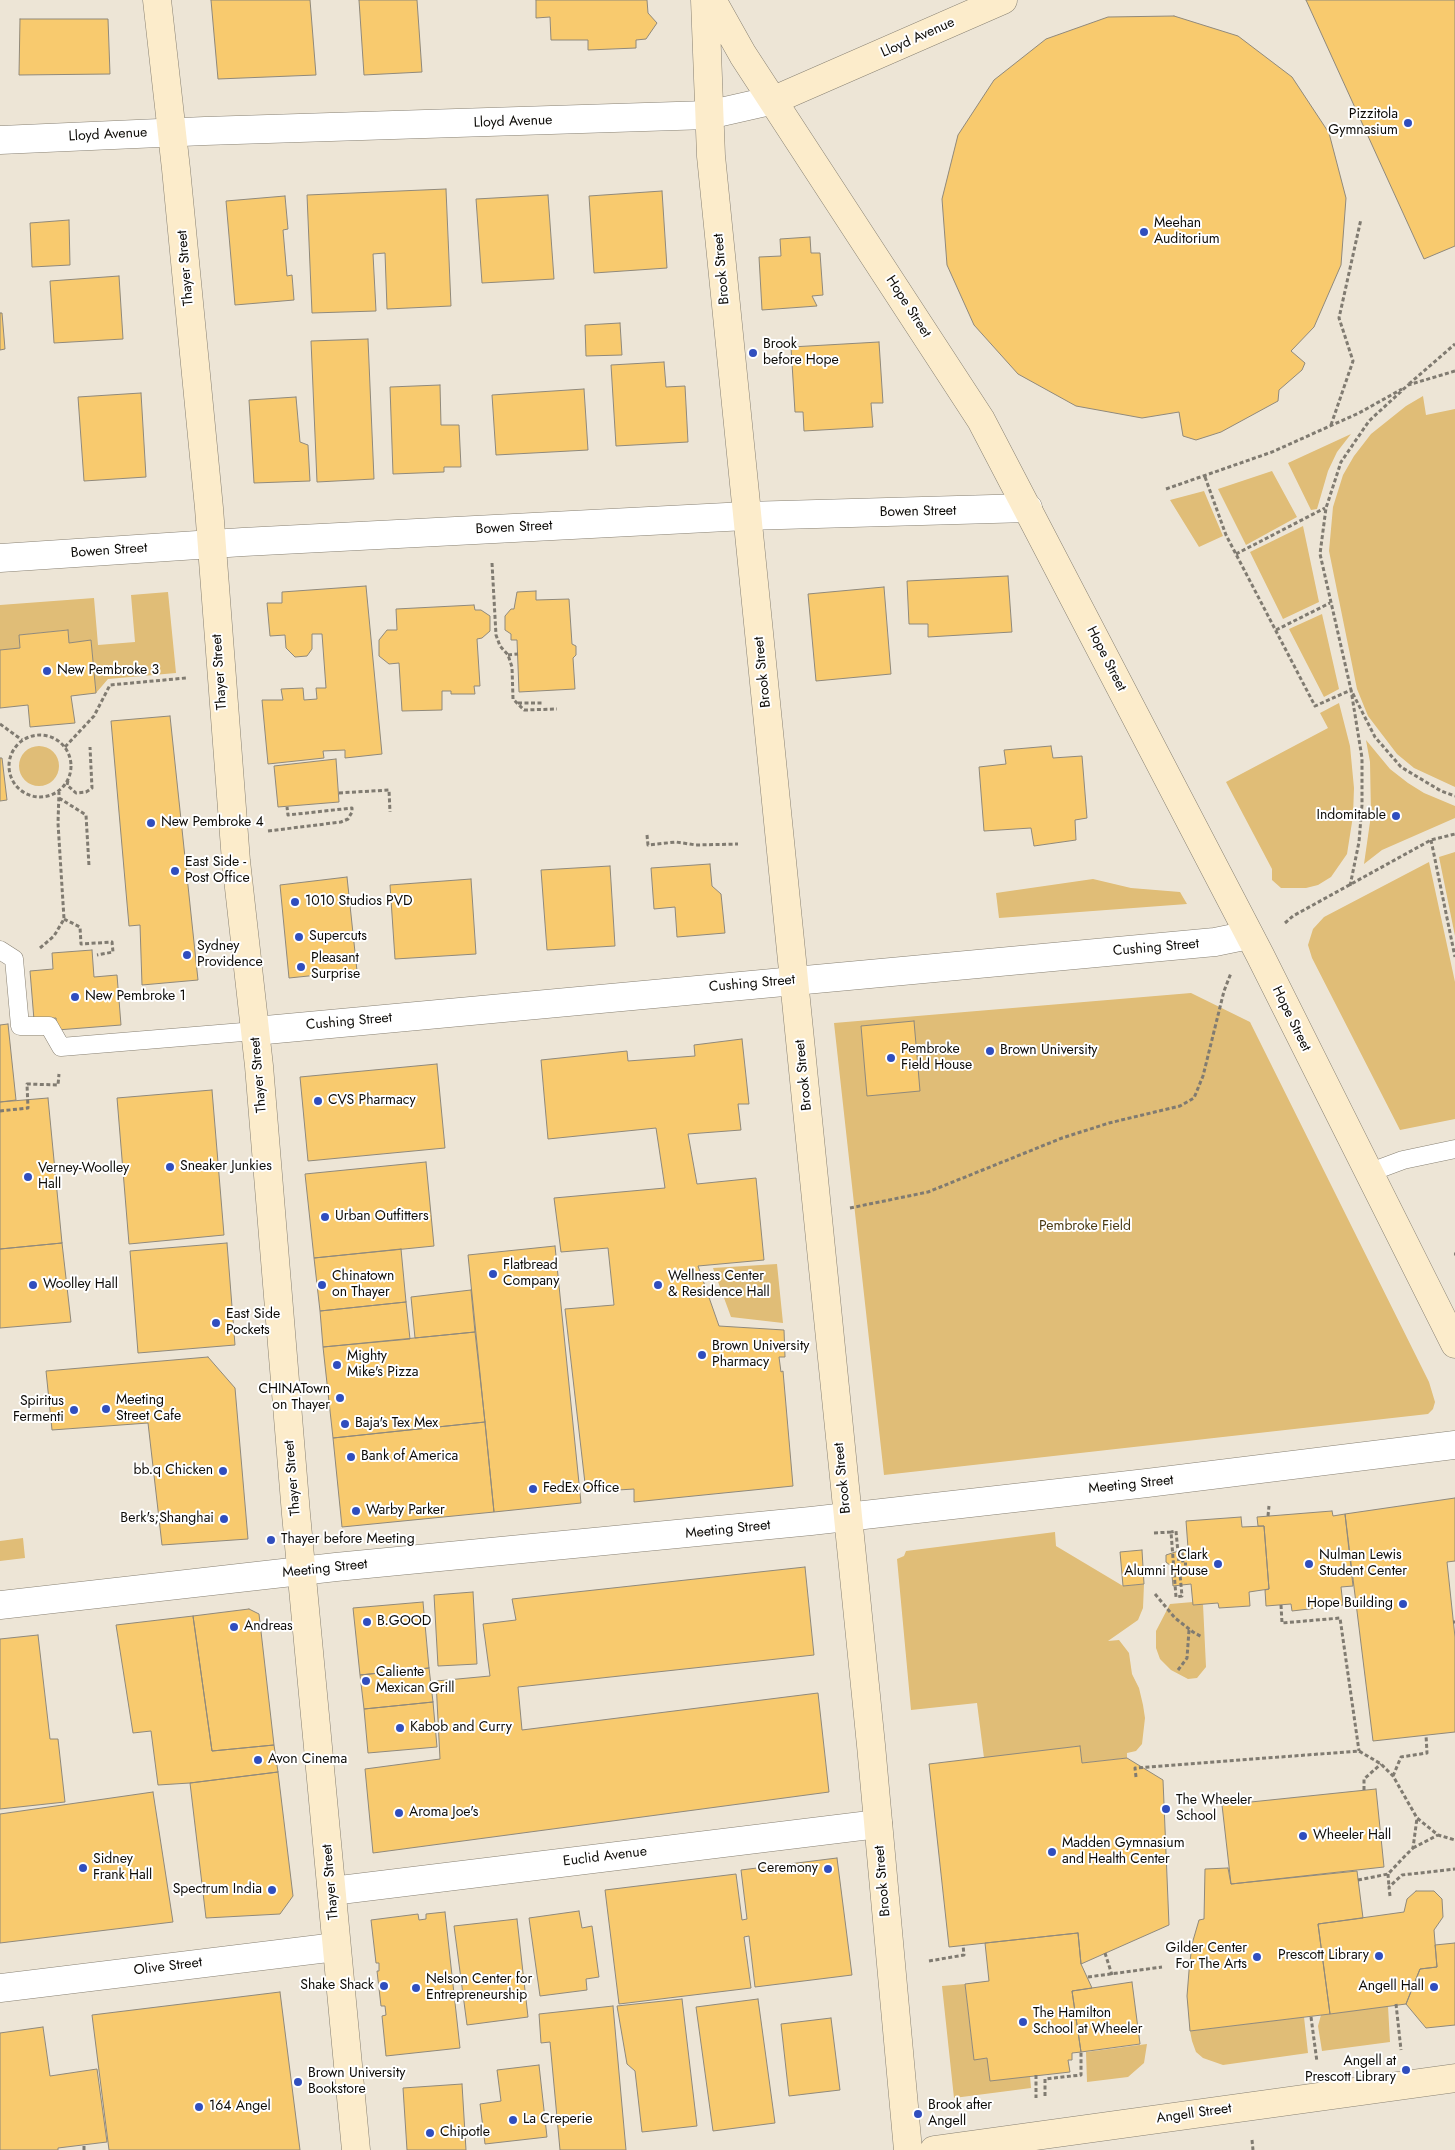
<!DOCTYPE html>
<html>
<head>
<meta charset="utf-8">
<style>
  body { margin:0 }
  canvas { display:block; background:#ede5d6 }
</style>
</head>
<body>
<canvas width="1455" height="2150"></canvas>
<script>
const g = document.querySelector('canvas').getContext('2d');
g.lineJoin = 'round';
function paint(path, color) {
  g.fillStyle = color;
  g.fill(path, 'evenodd');
}
function toPath(rows) {
  const path = new Path2D();
  for (const r of rows) {
    if (r.length === 3) {
      path.moveTo(r[0] + r[2], r[1]);
      path.arc(r[0], r[1], r[2], 0, 2 * Math.PI);
      continue;
    }
    path.moveTo(r[0], r[1]);
    for (let i = 2; i < r.length; i += 2) path.lineTo(r[i], r[i + 1]);
  }
  return path;
}
function strokePath(path, color, width, dash) {
  g.strokeStyle = color;
  g.lineWidth = width;
  g.lineCap = dash ? 'butt' : 'round';
  g.setLineDash(dash || []);
  g.stroke(path);
}
function label(font, color, halo, rows, align = 'center') {
  g.font = font + ' Jost,sans-serif';
  g.lineWidth = 4;
  g.setLineDash([]);
  g.textBaseline = 'middle';
  g.strokeStyle = halo;
  g.fillStyle = color;
  for (const [text, x, y, turn = 0] of rows) {
    g.save();
    g.translate(x, y);
    g.rotate((+turn || 0) * Math.PI / 180);
    g.textAlign = isNaN(turn) ? turn : align;
    if (halo) g.strokeText(text, 0, 0);
    g.fillText(text, 0, 0);
    g.restore();
  }
}
const green = toPath([
  [1423,396,1426,415,1455,409,1455,787,1414,768,1397,754,1368,716,1357,689,1329,551,1333,507,1343,475,1354,456,1371,434,1406,406],
  [1351,434,1337,452,1328,471,1317,509,1311,510,1288,463],
  [1272,471,1297,517,1246,545,1218,489],
  [1204,491,1223,536,1199,547,1170,500],
  [1303,526,1319,602,1283,619,1250,552],
  [168,592,176,673,108,679,96,693,91,641,69,643,68,630,19,635,20,648,0,650,0,605,94,598,98,645,135,642,131,595],
  [1322,614,1339,689,1324,697,1289,629],
  [1339,703,1350,746,1354,788,1353,816,1347,854,1331,877,1318,885,1306,888,1281,888,1272,880,1272,869,1226,782,1328,728,1320,713],
  [1366,740,1390,769,1408,783,1424,793,1455,806,1455,818,1382,850,1364,864,1371,815,1370,762],
  [39,766,20],
  [1455,852,1455,936,1439,857],
  [1429,862,1455,982,1455,1119,1400,1130,1312,958,1308,945,1313,929,1324,917],
  [1093,879,1131,888,1180,892,1187,904,999,918,996,893],
  [1191,993,1250,1022,1429,1382,1435,1402,1433,1409,1428,1414,884,1475,834,1023],
  [777,1264,783,1323,731,1317,713,1268],
  [1055,1532,1056,1546,1123,1586,1144,1584,1143,1608,1138,1620,1108,1641,1119,1640,1129,1653,1132,1674,1139,1688,1143,1705,1145,1718,1142,1744,1136,1751,1127,1753,1127,1758,1082,1763,1080,1746,984,1758,977,1703,911,1710,897,1559,904,1556,906,1551],
  [23,1538,25,1558,0,1561,0,1541],
  [1193,1602,1193,1605,1203,1604,1206,1667,1197,1678,1188,1679,1171,1670,1160,1659,1156,1648,1156,1631,1170,1604],
  [965,1984,974,2059,987,2058,990,2080,1030,2076,1031,2088,954,2098,942,1986],
  [1388,2006,1390,2042,1322,2051,1318,2026,1321,2015],
  [1304,2017,1308,2053,1223,2065,1203,2058,1196,2052,1192,2041,1190,2031],
  [1147,2044,1144,2063,1128,2077,1087,2082,1086,2052]
]);
const building = toPath([
  [211,0,310,0,316,75,218,79,211,0],
  [359,0,417,0,422,72,364,75,359,0],
  [536,0,647,0,648,13,657,23,646,39,636,40,636,48,588,50,588,40,551,40,550,17,536,18,536,0],
  [1306,0,1455,0,1455,246,1424,259,1306,0],
  [1174,16,1238,36,1292,77,1329,133,1346,198,1341,265,1314,327,1291,351,1305,363,1302,370,1279,390,1278,401,1221,432,1196,440,1183,436,1179,412,1142,418,1076,406,1018,374,974,325,947,265,942,199,958,135,994,80,1046,39,1108,17,1174,16],
  [20,19,108,19,110,74,19,75,20,19],
  [446,189,451,306,387,309,385,253,373,254,376,311,312,313,307,195,446,189],
  [662,191,667,268,594,273,589,196,662,191],
  [548,195,554,279,482,283,476,199,548,195],
  [285,196,288,229,283,230,287,276,292,275,294,300,235,305,226,201,285,196],
  [69,220,70,265,32,267,30,223,69,220],
  [810,237,811,253,820,253,823,295,812,296,817,306,762,310,759,257,781,256,780,239,810,237],
  [119,276,123,339,54,343,50,281,119,276],
  [0,313,2,313,5,349,0,350,0,313],
  [620,323,622,355,586,356,585,325,620,323],
  [368,339,374,479,317,482,311,341,368,339],
  [879,342,883,403,871,403,873,427,804,431,803,412,795,412,791,347,879,342],
  [664,362,666,387,685,386,688,442,616,446,611,365,664,362],
  [440,385,441,425,459,425,461,467,444,467,444,472,393,474,390,387,440,385],
  [584,389,588,450,496,455,492,395,584,389],
  [141,393,146,477,84,481,78,397,141,393],
  [296,397,300,442,308,445,310,481,254,483,249,400,296,397],
  [1008,576,1012,632,928,637,928,624,909,624,907,581,1008,576],
  [366,586,382,754,345,758,345,750,323,751,324,758,268,764,262,700,283,700,281,689,303,688,304,700,317,699,316,688,326,688,322,634,312,634,312,649,307,656,295,657,286,648,285,635,270,636,267,603,282,603,282,592,366,586],
  [884,587,891,674,816,681,808,594,884,587],
  [536,591,536,600,569,599,572,644,576,646,576,655,573,658,575,689,519,692,517,640,511,640,511,634,505,630,505,616,511,609,514,609,517,592,536,591],
  [474,605,475,610,481,610,490,616,490,631,482,638,477,639,480,686,474,686,475,694,451,694,451,691,442,691,442,710,402,711,399,663,389,664,379,656,379,640,387,630,397,630,396,609,474,605],
  [68,630,69,643,91,640,96,693,71,696,75,723,30,727,28,705,0,708,0,650,20,648,19,635,68,630],
  [170,716,198,980,142,985,140,925,129,926,111,721,170,716],
  [1051,746,1053,758,1082,756,1087,818,1075,820,1076,840,1034,846,1031,828,984,831,979,767,1006,764,1004,750,1051,746],
  [0,758,2,758,7,800,0,801,0,758],
  [336,759,339,802,278,807,274,766,336,759],
  [710,864,712,886,721,894,725,933,677,937,675,907,654,909,651,868,710,864],
  [610,866,615,946,547,950,541,870,610,866],
  [347,877,357,971,289,978,280,885,347,877],
  [471,879,476,954,395,959,390,885,471,879],
  [92,950,94,977,117,975,121,1025,57,1030,56,1018,34,1020,30,971,53,969,52,953,92,950],
  [914,1021,920,1091,867,1096,861,1026,914,1021],
  [8,1024,16,1100,0,1102,0,1025,8,1024],
  [742,1039,749,1104,738,1104,741,1130,688,1134,697,1184,756,1178,764,1260,698,1266,719,1326,784,1330,785,1357,779,1357,781,1372,783,1371,793,1486,634,1502,634,1489,586,1492,565,1309,614,1305,608,1248,561,1252,554,1198,665,1188,656,1128,548,1139,541,1060,627,1051,628,1061,695,1056,694,1045,742,1039],
  [437,1064,445,1148,308,1161,300,1077,437,1064],
  [212,1090,224,1235,129,1244,117,1098,212,1090],
  [48,1098,62,1243,0,1249,0,1102,48,1098],
  [426,1162,434,1246,314,1258,305,1174,426,1162],
  [62,1243,71,1322,0,1328,0,1249,62,1243],
  [227,1243,235,1345,138,1353,130,1251,227,1243],
  [555,1246,581,1503,494,1512,468,1255,555,1246],
  [401,1249,406,1302,320,1311,314,1258,401,1249],
  [471,1290,475,1332,415,1338,411,1297,471,1290],
  [406,1302,410,1339,323,1347,320,1311,406,1302],
  [475,1332,485,1422,333,1438,323,1347,475,1332],
  [208,1357,235,1388,248,1539,162,1545,148,1423,52,1430,46,1371,208,1357],
  [485,1422,494,1512,342,1527,333,1438,485,1422],
  [1455,1498,1455,1561,1447,1562,1455,1637,1455,1732,1373,1741,1345,1514,1455,1498],
  [1332,1511,1333,1516,1345,1514,1353,1586,1341,1587,1343,1605,1292,1611,1291,1604,1266,1606,1265,1590,1269,1589,1264,1526,1258,1526,1257,1517,1332,1511],
  [1241,1517,1242,1527,1264,1526,1269,1589,1249,1592,1250,1606,1219,1608,1218,1603,1193,1605,1191,1584,1173,1586,1171,1566,1166,1562,1166,1555,1188,1548,1186,1521,1241,1517],
  [1142,1550,1144,1584,1123,1586,1120,1552,1142,1550],
  [805,1567,814,1655,518,1687,522,1730,818,1693,829,1792,373,1853,365,1769,440,1759,436,1681,490,1676,483,1624,516,1620,512,1599,805,1567],
  [473,1592,477,1664,438,1666,434,1595,473,1592],
  [423,1602,429,1668,360,1675,353,1608,423,1602],
  [249,1609,259,1614,274,1745,212,1751,193,1616,249,1609],
  [193,1616,212,1751,274,1745,278,1772,190,1783,158,1785,151,1731,133,1733,116,1625,193,1616],
  [38,1635,50,1739,58,1739,65,1802,0,1809,0,1639,38,1635],
  [429,1668,433,1702,364,1709,360,1675,429,1668],
  [433,1702,437,1747,368,1753,364,1709,433,1702],
  [1080,1746,1082,1763,1127,1758,1163,1780,1169,1925,1081,1964,1078,1933,949,1947,929,1764,1080,1746],
  [278,1772,293,1896,280,1914,206,1918,190,1783,278,1772],
  [1376,1789,1384,1867,1231,1884,1222,1805,1376,1789],
  [153,1792,173,1922,0,1943,0,1814,153,1792],
  [837,1858,852,1975,755,1987,749,1936,744,1937,751,1988,619,2004,605,1890,736,1874,742,1920,747,1919,741,1870,837,1858],
  [1228,1868,1231,1884,1357,1871,1363,1918,1318,1924,1330,2014,1190,2031,1187,1996,1189,1971,1192,1944,1199,1920,1204,1919,1205,1869,1228,1868],
  [1416,1891,1434,1891,1442,1899,1443,1917,1434,1930,1437,1967,1420,1969,1406,2004,1330,2014,1318,1924,1404,1912,1407,1899,1416,1891],
  [579,1911,582,1928,592,1926,599,1977,586,1979,587,1990,540,1996,529,1918,579,1911],
  [445,1912,460,2048,386,2056,382,2016,386,2015,385,2006,381,2006,377,1971,379,1971,379,1963,376,1963,371,1920,418,1914,419,1920,426,1919,426,1914,445,1912],
  [517,1919,528,2017,467,2025,454,1926,517,1919],
  [1078,1933,1081,1964,1092,1988,1072,1991,1081,2052,1072,2053,1072,2060,1068,2060,1070,2072,990,2081,987,2058,974,2060,965,1984,989,1981,985,1943,1078,1933],
  [1455,1943,1455,2025,1426,2028,1406,2004,1420,1969,1437,1967,1435,1945,1455,1943],
  [1132,1982,1140,2044,1081,2052,1072,1991,1132,1982],
  [280,1992,300,2150,109,2150,92,2015,280,1992],
  [682,1999,697,2126,642,2132,635,2071,627,2064,617,2006,682,1999],
  [758,1999,775,2123,713,2131,696,2007,758,1999],
  [613,2006,626,2150,560,2150,550,2042,541,2043,539,2014,613,2006],
  [831,2018,840,2090,789,2096,781,2024,831,2018],
  [43,2027,50,2076,97,2069,107,2142,58,2148,58,2150,0,2150,0,2033,43,2027],
  [539,2065,547,2137,485,2144,480,2104,501,2101,497,2070,539,2065],
  [462,2084,466,2150,407,2150,403,2088,462,2084]
]);
const path = toPath([
  [1455,371,1408,385,1369,421,1341,462,1326,508,1320,554,1351,690,1375,737,1401,767,1441,791,1455,796],
  [1409,384,1455,344],
  [1331,425,1353,361,1339,318,1361,219],
  [1205,477,1226,535,1315,706,1351,690,1362,758,1362,805,1359,842,1350,886],
  [1166,489,1272,452,1359,413,1402,389],
  [1236,554,1325,508],
  [492,563,496,635,500,646,508,655,512,667,513,699,524,710,557,709],
  [1276,630,1330,603],
  [508,655,518,654],
  [518,703,544,703],
  [0,724,22,740],
  [40,766,31],
  [65,747,94,716,110,685,186,678],
  [68,781,67,785,76,793,86,792,92,788,90,747],
  [339,793,389,790,390,812],
  [59,798,86,815,89,866],
  [268,831,341,822,348,819,352,812,352,808,288,815,287,807],
  [647,835,648,845,676,842,696,845,738,844],
  [1431,840,1455,957],
  [64,919,80,927,81,944,112,942,113,952,97,955],
  [1285,923,1293,916,1431,840,1455,834],
  [40,948,54,936,64,919,58,823,59,792],
  [0,1111,28,1108,27,1084,58,1085,59,1074],
  [850,1208,928,1192,1062,1138,1109,1123,1180,1106,1194,1098,1203,1076,1224,991,1231,973],
  [1454,1254,1455,1254],
  [1268,1516,1269,1506],
  [1154,1533,1171,1532,1176,1597,1182,1596,1176,1531,1171,1532],
  [1182,1552,1183,1564,1187,1564],
  [1155,1594,1175,1618,1193,1632,1202,1637],
  [1281,1605,1282,1623,1340,1618,1359,1751],
  [1453,1622,1455,1622],
  [1178,1670,1187,1658,1189,1630],
  [1393,1776,1401,1757,1427,1753,1426,1735],
  [1136,1777,1135,1768,1359,1751,1381,1764,1393,1776,1417,1818,1438,1835,1455,1840],
  [1364,1790,1364,1779,1381,1764],
  [1413,1848,1438,1835],
  [1388,1874,1389,1887],
  [1358,1880,1388,1874,1403,1858,1413,1848,1417,1818],
  [1390,1896,1389,1887,1402,1875,1455,1869],
  [1105,1953,1112,1975],
  [929,1961,964,1955,963,1945],
  [1088,1977,1162,1967],
  [1396,2004,1401,2050],
  [1311,2017,1317,2062],
  [1036,2075,1036,2098],
  [1045,2096,1045,2079,1081,2075,1081,2052],
  [1252,2140,1253,2150],
  [84,2146,84,2150]
]);
const lane = toPath([
  [0,950,14,959,20,1026,49,1026,61,1047,255,1031],
  [1368,1173,1403,1160,1455,1149]
]);
const street = toPath([
  [0,140,205,131,708,115,774,100],
  [0,558,243,542,746,516,1028,508],
  [255,1031,1215,942,1249,935],
  [0,1605,336,1567,811,1521,1147,1483,1455,1445],
  [332,1891,878,1824],
  [0,1988,336,1947]
]);
const secondary = toPath([
  [157,0,176,169,209,508,236,861,259,1066,296,1514,356,2150],
  [705,0,711,156,871,1745,908,2150],
  [712,0,743,55,981,420,1260,955,1455,1344],
  [774,100,1003,0],
  [934,2150,1455,2078]
]);
const markers = [
  [1408,123,5,"#304ebe"],
  [1144,232,5,"#304ebe"],
  [753,353,5,"#304ebe"],
  [47,671,5,"#304ebe"],
  [1396,816,5,"#304ebe"],
  [151,823,5,"#304ebe"],
  [175,871,5,"#304ebe"],
  [295,902,5,"#304ebe"],
  [299,937,5,"#304ebe"],
  [187,955,5,"#304ebe"],
  [301,967,5,"#304ebe"],
  [75,997,5,"#304ebe"],
  [990,1051,5,"#304ebe"],
  [891,1058,5,"#304ebe"],
  [318,1101,5,"#304ebe"],
  [170,1167,5,"#304ebe"],
  [28,1177,5,"#304ebe"],
  [325,1217,5,"#304ebe"],
  [493,1274,5,"#304ebe"],
  [33,1285,5,"#304ebe"],
  [322,1285,5,"#304ebe"],
  [658,1285,5,"#304ebe"],
  [216,1323,5,"#304ebe"],
  [702,1355,5,"#304ebe"],
  [337,1365,5,"#304ebe"],
  [340,1398,5,"#304ebe"],
  [106,1409,5,"#304ebe"],
  [74,1410,5,"#304ebe"],
  [345,1424,5,"#304ebe"],
  [351,1457,5,"#304ebe"],
  [223,1471,5,"#304ebe"],
  [533,1489,5,"#304ebe"],
  [356,1511,5,"#304ebe"],
  [224,1519,5,"#304ebe"],
  [271,1540,5,"#304ebe"],
  [1218,1564,5,"#304ebe"],
  [1309,1564,5,"#304ebe"],
  [1403,1604,5,"#304ebe"],
  [367,1622,5,"#304ebe"],
  [234,1627,5,"#304ebe"],
  [366,1681,5,"#304ebe"],
  [400,1728,5,"#304ebe"],
  [258,1760,5,"#304ebe"],
  [1166,1809,5,"#304ebe"],
  [399,1813,5,"#304ebe"],
  [1303,1836,5,"#304ebe"],
  [1052,1852,5,"#304ebe"],
  [83,1868,5,"#304ebe"],
  [828,1869,5,"#304ebe"],
  [272,1890,5,"#304ebe"],
  [1379,1956,5,"#304ebe"],
  [1257,1957,5,"#304ebe"],
  [384,1986,5,"#304ebe"],
  [1434,1987,5,"#304ebe"],
  [416,1988,5,"#304ebe"],
  [1023,2022,5,"#304ebe"],
  [1406,2070,5,"#304ebe"],
  [298,2082,5,"#304ebe"],
  [199,2107,5,"#304ebe"],
  [918,2114,5,"#304ebe"],
  [513,2120,5,"#304ebe"],
  [430,2133,5,"#304ebe"]
];
const streetNames = [
  ["Lloyd Avenue",918,38,-24],
  ["Lloyd Avenue",513,122,-2],
  ["Lloyd Avenue",108,135,-3],
  ["Thayer Street",186,268,-95],
  ["Brook Street",722,269,-95],
  ["Hope Street",908,307,57],
  ["Bowen Street",918,512,-1],
  ["Bowen Street",514,528,-3],
  ["Bowen Street",109,551,-4],
  ["Hope Street",1106,659,63],
  ["Thayer Street",220,672,-94],
  ["Brook Street",763,672,-96],
  ["Cushing Street",1156,948,-5],
  ["Cushing Street",752,984,-5],
  ["Hope Street",1291,1019,64],
  ["Cushing Street",349,1022,-5],
  ["Thayer Street",259,1075,-95],
  ["Brook Street",804,1075,-96],
  ["Thayer Street",293,1478,-95],
  ["Brook Street",843,1478,-96],
  ["Meeting Street",1131,1485,-6],
  ["Meeting Street",728,1530,-6],
  ["Meeting Street",325,1569,-6],
  ["Euclid Avenue",605,1857,-7],
  ["Brook Street",883,1881,-95],
  ["Thayer Street",331,1882,-95],
  ["Olive Street",168,1967,-7],
  ["Angell Street",1194,2114,-8]
];
const poiNames = [
  ["Pizzitola",1398,115,"right"],
  ["Gymnasium",1398,131,"right"],
  ["Meehan",1154,224],
  ["Auditorium",1154,240],
  ["Brook",763,345],
  ["before Hope",763,361],
  ["New Pembroke 3",57,671],
  ["Indomitable",1386,816,"right"],
  ["New Pembroke 4",161,823],
  ["East Side -",185,863],
  ["Post Office",185,879],
  ["1010 Studios PVD",305,902],
  ["Supercuts",309,937],
  ["Sydney",197,947],
  ["Providence",197,963],
  ["Pleasant",311,959],
  ["Surprise",311,975],
  ["New Pembroke 1",85,997],
  ["Pembroke",901,1050],
  ["Field House",901,1066],
  ["Brown University",1000,1051],
  ["CVS Pharmacy",328,1101],
  ["Sneaker Junkies",180,1167],
  ["Verney-Woolley",38,1169],
  ["Hall",38,1185],
  ["Urban Outfitters",335,1217],
  ["Flatbread",503,1266],
  ["Company",503,1282],
  ["Chinatown",332,1277],
  ["on Thayer",332,1293],
  ["Wellness Center",668,1277],
  ["& Residence Hall",668,1293],
  ["Woolley Hall",43,1285],
  ["East Side",226,1315],
  ["Pockets",226,1331],
  ["Brown University",712,1347],
  ["Pharmacy",712,1363],
  ["Mighty",347,1357],
  ["Mike's Pizza",347,1373],
  ["CHINATown",330,1390,"right"],
  ["on Thayer",330,1406,"right"],
  ["Meeting",116,1401],
  ["Street Cafe",116,1417],
  ["Spiritus",64,1402,"right"],
  ["Fermenti",64,1418,"right"],
  ["Baja's Tex Mex",355,1424],
  ["Bank of America",361,1457],
  ["bb.q Chicken",213,1471,"right"],
  ["FedEx Office",543,1489],
  ["Warby Parker",366,1511],
  ["Berk's;Shanghai",214,1519,"right"],
  ["Thayer before Meeting",281,1540],
  ["Clark",1208,1556,"right"],
  ["Alumni House",1208,1572,"right"],
  ["Nulman Lewis",1319,1556],
  ["Student Center",1319,1572],
  ["Hope Building",1393,1604,"right"],
  ["B.GOOD",377,1622],
  ["Andreas",244,1627],
  ["Caliente",376,1673],
  ["Mexican Grill",376,1689],
  ["Kabob and Curry",410,1728],
  ["Avon Cinema",268,1760],
  ["The Wheeler",1176,1801],
  ["School",1176,1817],
  ["Aroma Joe's",409,1813],
  ["Wheeler Hall",1313,1836],
  ["Madden Gymnasium",1062,1844],
  ["and Health Center",1062,1860],
  ["Sidney",93,1860],
  ["Frank Hall",93,1876],
  ["Ceremony",818,1869,"right"],
  ["Spectrum India",262,1890,"right"],
  ["Gilder Center",1247,1949,"right"],
  ["For The Arts",1247,1965,"right"],
  ["Prescott Library",1369,1956,"right"],
  ["Nelson Center for",426,1980],
  ["Entrepreneurship",426,1996],
  ["Shake Shack",374,1986,"right"],
  ["Angell Hall",1424,1987,"right"],
  ["The Hamilton",1033,2014],
  ["School at Wheeler",1033,2030],
  ["Angell at",1396,2062,"right"],
  ["Prescott Library",1396,2078,"right"],
  ["Brown University",308,2074],
  ["Bookstore",308,2090],
  ["Brook after",928,2106],
  ["Angell",928,2122],
  ["164 Angel",209,2107],
  ["La Creperie",523,2120],
  ["Chipotle",440,2133]
];
const parkNames = [
  ["Pembroke Field",1085,1227]
];
paint(green, '#e0bd77');
paint(building, '#f8ca6e');
strokePath(building, '#90897b', 1);
strokePath(lane, '#888173', 19);
strokePath(street, '#888173', 29);
strokePath(secondary, '#888173', 29);
strokePath(path, '#807b71', 3, [4, 2.5]);
strokePath(lane, '#fff', 18);
strokePath(street, '#fff', 28);
strokePath(secondary, '#fceccb', 28);
for (const [x, y, r, color] of markers) {
  const dot = new Path2D();
  dot.arc(x, y, r, 0, 2 * Math.PI);
  g.fillStyle = color;
  g.fill(dot);
  strokePath(dot, '#fff', 2);
}
label('14px', '#0d0b07', '#fff', streetNames);
label('14px', '#0d0b07', '#fff', poiNames, 'left');
label('14px', '#4b3911', '#fff', parkNames);
</script>
</body>
</html>
